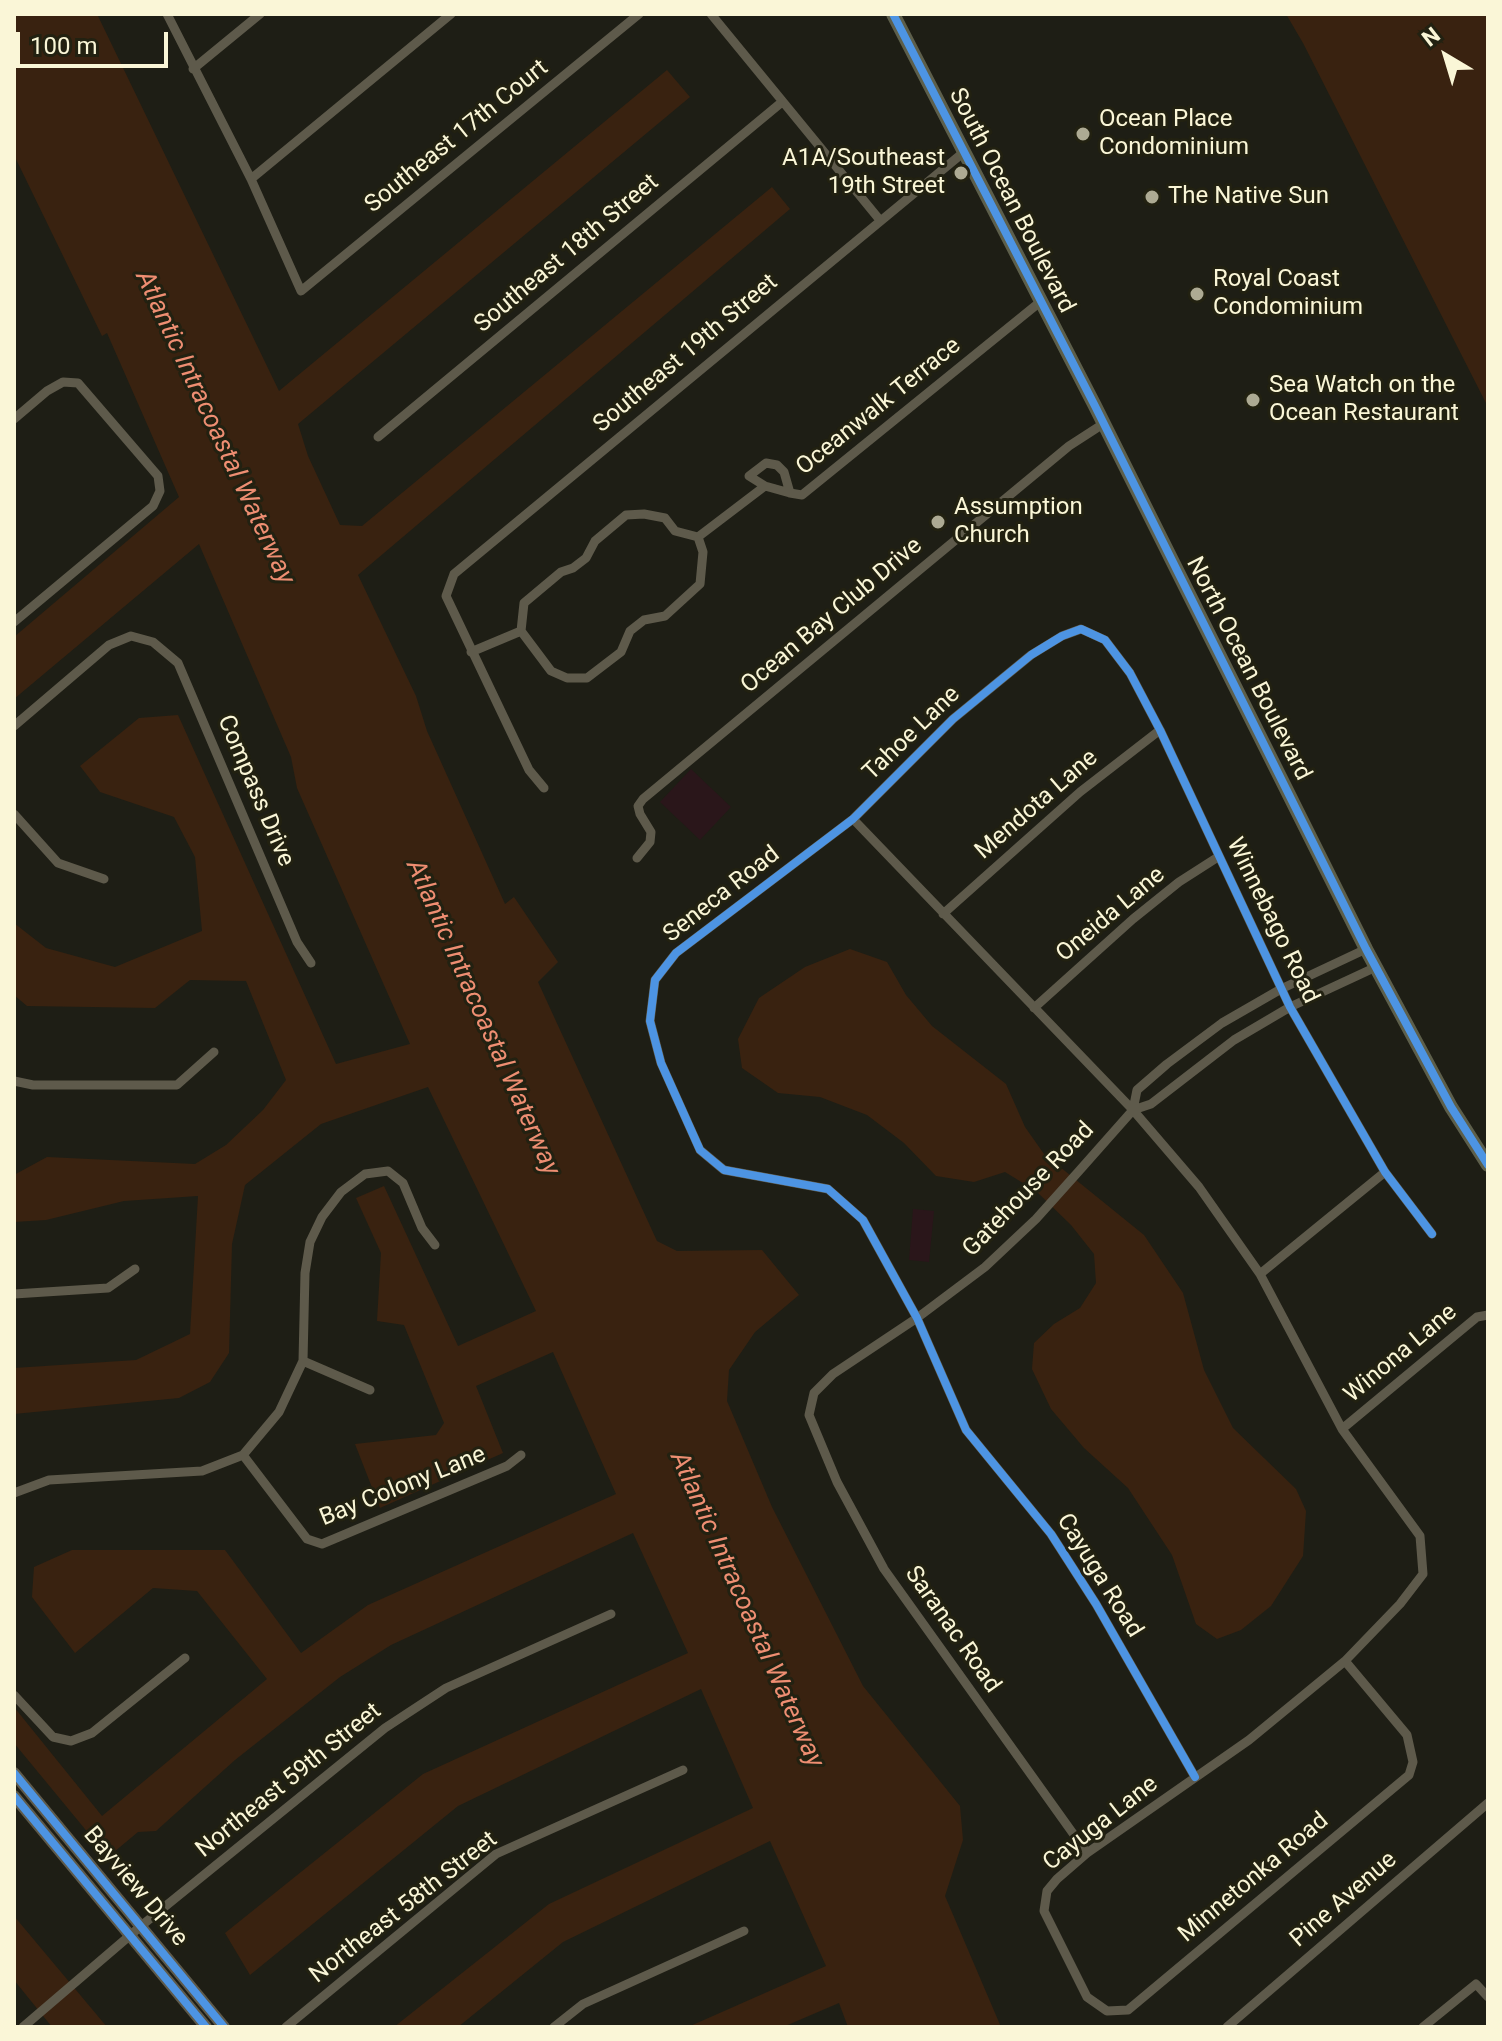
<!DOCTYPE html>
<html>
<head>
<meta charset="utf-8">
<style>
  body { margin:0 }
  #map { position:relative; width:1502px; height:2041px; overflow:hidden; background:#1e1e15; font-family:Roboto,sans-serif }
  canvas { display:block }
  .frame { position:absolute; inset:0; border:16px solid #faf6d7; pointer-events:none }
  .north { position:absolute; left:1406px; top:16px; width:80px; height:80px; -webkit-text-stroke:6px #222111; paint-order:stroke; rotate:322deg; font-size:22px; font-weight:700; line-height:32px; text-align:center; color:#faf6d7 }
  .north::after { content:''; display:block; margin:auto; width:28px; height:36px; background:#faf6d7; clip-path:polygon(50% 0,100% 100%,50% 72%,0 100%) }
  .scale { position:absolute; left:16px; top:32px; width:152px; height:36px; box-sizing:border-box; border:4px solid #faf6d7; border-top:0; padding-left:10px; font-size:24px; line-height:28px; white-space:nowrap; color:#faf6d7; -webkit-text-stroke:6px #222111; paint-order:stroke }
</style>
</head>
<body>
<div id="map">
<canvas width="1502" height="2041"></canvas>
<div class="frame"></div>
<div class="north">N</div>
<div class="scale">100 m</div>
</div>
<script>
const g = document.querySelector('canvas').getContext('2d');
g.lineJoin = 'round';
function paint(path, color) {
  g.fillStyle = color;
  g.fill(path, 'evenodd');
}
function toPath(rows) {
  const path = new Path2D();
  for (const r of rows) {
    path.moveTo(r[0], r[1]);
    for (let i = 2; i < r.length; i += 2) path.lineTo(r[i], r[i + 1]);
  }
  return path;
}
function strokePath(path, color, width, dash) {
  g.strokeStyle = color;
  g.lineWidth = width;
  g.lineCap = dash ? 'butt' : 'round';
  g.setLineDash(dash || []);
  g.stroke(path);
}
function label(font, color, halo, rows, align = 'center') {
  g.font = font + ' Roboto,sans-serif';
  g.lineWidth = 6;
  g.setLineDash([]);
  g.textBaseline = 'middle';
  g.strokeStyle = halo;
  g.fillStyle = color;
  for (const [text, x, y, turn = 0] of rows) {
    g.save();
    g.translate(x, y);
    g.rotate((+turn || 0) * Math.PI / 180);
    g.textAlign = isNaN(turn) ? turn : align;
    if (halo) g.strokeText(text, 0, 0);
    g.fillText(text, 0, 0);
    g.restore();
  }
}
const green = toPath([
  [691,769,731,807,700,840,660,802],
  [913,1209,934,1211,929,1262,909,1260]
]);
const water = toPath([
  [14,14,97,14,279,391,667,70,690,97,298,424,308,456,340,525,362,526,772,187,790,209,358,575,416,696,427,731,505,904,514,897,558,962,538,982,657,1241,677,1251,762,1250,799,1295,755,1332,729,1370,727,1401,772,1507,863,1686,960,1806,963,1840,945,1896,1001,2027,848,2027,839,2003,783,2027,688,2027,826,1966,770,1841,563,1942,458,2027,394,2027,549,1904,753,1808,701,1689,458,1806,250,1975,225,1933,423,1774,688,1653,633,1533,391,1645,340,1677,235,1760,156,1831,138,1832,108,1857,14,1743,14,1707,102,1816,267,1679,197,1591,153,1588,75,1653,32,1597,34,1567,72,1550,225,1550,301,1653,368,1605,616,1494,553,1352,476,1386,503,1453,380,1508,355,1444,436,1435,444,1423,404,1325,377,1321,381,1253,356,1198,384,1186,458,1346,536,1311,428,1087,321,1124,245,1185,232,1244,229,1353,210,1382,179,1398,14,1414,14,1368,136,1360,190,1334,198,1196,124,1201,46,1220,14,1222,14,1175,47,1157,195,1164,226,1145,263,1110,286,1080,246,981,190,980,155,1008,27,1006,14,995,14,923,46,948,115,967,202,931,195,857,174,817,100,792,80,766,139,718,178,715,336,1064,410,1044,297,788,291,757,199,544,14,699,14,637,179,497,107,333,102,336,14,155],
  [1286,14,1488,14,1488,407,1303,43],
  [850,949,887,962,906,995,932,1026,1006,1084,1025,1127,1044,1154,1144,1235,1183,1293,1204,1370,1233,1428,1296,1489,1306,1511,1303,1556,1271,1606,1241,1630,1217,1639,1196,1624,1172,1555,1128,1488,1084,1448,1051,1409,1032,1369,1034,1343,1054,1324,1080,1308,1096,1283,1094,1254,1071,1225,1036,1191,1005,1172,974,1182,936,1176,904,1143,867,1115,820,1097,778,1093,742,1068,738,1039,759,998,805,967],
  [14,1916,107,2027,52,2027,14,1980]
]);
const minor = toPath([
  [167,14,251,179,301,291,639,14],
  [711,14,879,219],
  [193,69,260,14],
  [251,179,451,14],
  [14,419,47,391,63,382,78,383,158,476,160,491,153,506,14,622],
  [378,437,782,102],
  [790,493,784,472,777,465,766,463,749,476,765,486,790,493,802,495,1040,302],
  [698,537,765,486],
  [521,631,551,671,567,678,587,678,621,652,630,631,644,620,665,616,700,584,703,552,698,537],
  [471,652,521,631,524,603,561,572,573,568,586,558,595,541,626,515,644,514,665,518,675,531,698,537],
  [14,726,109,645,131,636,153,642,178,663,297,942,311,963],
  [544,788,529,770,446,596,454,574,964,152],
  [14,814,58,863,104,879],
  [853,819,1133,1110,1199,1187,1260,1274,1342,1429,1420,1536,1423,1574,1400,1604,1345,1661,1249,1740,1087,1853,1057,1879,1047,1891,1044,1911,1087,1997,1107,2011,1128,2010,1409,1775,1413,1762,1407,1735,1345,1661],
  [637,858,650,842,651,832,640,814,638,806,643,799,1069,446,1103,424],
  [943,914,1080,792,1160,730],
  [1034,1008,1133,919,1179,882,1218,857],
  [14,1081,33,1085,177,1085,214,1052],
  [1133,1110,1151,1104,1234,1040,1290,1007,1376,967],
  [1260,1274,1385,1172],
  [14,1294,108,1288,135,1269],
  [303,1361,370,1390],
  [1342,1429,1477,1317,1488,1315],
  [243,1455,307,1539,322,1544,507,1466,521,1455],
  [14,1493,49,1480,202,1471,243,1455,279,1412,303,1361,305,1273,310,1242,322,1217,341,1192,365,1174,388,1171,403,1183,422,1228,435,1245],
  [14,1695,53,1737,71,1741,92,1733,185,1658],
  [1195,1777,1096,1604,1051,1534,966,1430,917,1318,863,1220,828,1189,724,1170,700,1150,661,1063,650,1021,655,980,676,953,853,819,953,719,1031,655,1062,636,1081,629,1105,640,1130,673,1160,730,1290,1007,1385,1172,1432,1234],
  [1087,1853,884,1569,837,1482,809,1415,814,1393,833,1374,917,1318,985,1267,1036,1219,1079,1171,1133,1110,1137,1090,1167,1064,1222,1023,1281,989,1366,949],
  [23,2027,141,1926,385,1728,446,1688,611,1614],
  [286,2027,496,1854,683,1770],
  [554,2027,583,2004,744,1931],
  [1227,2027,1488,1803],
  [1423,2027,1476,1984,1488,1997]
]);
const tertiary = toPath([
  [14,1773,224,2027],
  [14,1796,206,2027]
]);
const primary = toPath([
  [893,14,1095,406,1366,949,1451,1107,1488,1165]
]);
const cycleway = toPath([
  [893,14,1095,406,1366,949,1451,1107,1488,1165],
  [14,1773,224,2027],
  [1195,1777,1096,1604,1051,1534,966,1430,917,1318,863,1220,828,1189,724,1170,700,1150,661,1063,650,1021,655,980,676,953,853,819,953,719,1031,655,1062,636,1081,629,1105,640,1130,673,1160,730,1290,1007,1385,1172,1432,1234],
  [14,1796,206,2027]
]);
const markers = [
  [1083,134,8,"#adaa93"],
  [961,173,8,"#adaa93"],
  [1152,197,8,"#adaa93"],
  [1197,294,8,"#adaa93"],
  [1253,400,8,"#adaa93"],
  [938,522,8,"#adaa93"]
];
const poiNames = [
  ["Ocean Place",1099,120],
  ["Condominium",1099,148],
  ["A1A/Southeast",945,159,"right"],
  ["19th Street",945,187,"right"],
  ["The Native Sun",1168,197],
  ["Royal Coast",1213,280],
  ["Condominium",1213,308],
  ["Sea Watch on the",1269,386],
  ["Ocean Restaurant",1269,414],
  ["Assumption",954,508],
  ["Church",954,536]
];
const streetNames = [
  ["Southeast 17th Court",457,137,-39],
  ["South Ocean Boulevard",1011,201,63],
  ["Southeast 18th Street",567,254,-40],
  ["Southeast 19th Street",686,354,-40],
  ["Oceanwalk Terrace",879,407,-39],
  ["Ocean Bay Club Drive",832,616,-40],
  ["North Ocean Boulevard",1248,669,63],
  ["Tahoe Lane",912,734,-44],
  ["Compass Drive",255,791,67],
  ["Mendota Lane",1037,805,-41],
  ["Seneca Road",722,895,-38],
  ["Oneida Lane",1111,915,-40],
  ["Winnebago Road",1272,921,64],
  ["Gatehouse Road",1029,1190,-46],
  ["Winona Lane",1401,1354,-40],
  ["Bay Colony Lane",403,1487,-22],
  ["Cayuga Road",1099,1576,58],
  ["Saranac Road",952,1630,55],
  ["Northeast 59th Street",289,1781,-39],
  ["Cayuga Lane",1101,1824,-38],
  ["Minnetonka Road",1254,1878,-40],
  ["Bayview Drive",135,1887,50],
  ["Pine Avenue",1344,1900,-41],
  ["Northeast 58th Street",404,1908,-38]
];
const waterNames = [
  ["Atlantic Intracoastal Waterway",214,428,65],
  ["Atlantic Intracoastal Waterway",482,1018,66],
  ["Atlantic Intracoastal Waterway",746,1610,66]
];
paint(green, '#2a161a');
paint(water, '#392210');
strokePath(minor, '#5e5a4b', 9);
strokePath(tertiary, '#5e5a4b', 12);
strokePath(primary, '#5d5f4b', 14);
strokePath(cycleway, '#4d94e3', 8);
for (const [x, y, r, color] of markers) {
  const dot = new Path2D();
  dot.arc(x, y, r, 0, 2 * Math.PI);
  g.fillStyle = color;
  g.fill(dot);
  strokePath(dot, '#222111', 3);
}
label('24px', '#faf6d7', '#222111', poiNames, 'left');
label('24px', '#faf6d7', '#222111', streetNames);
label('italic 26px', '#ee8e72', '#222111', waterNames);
</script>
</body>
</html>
